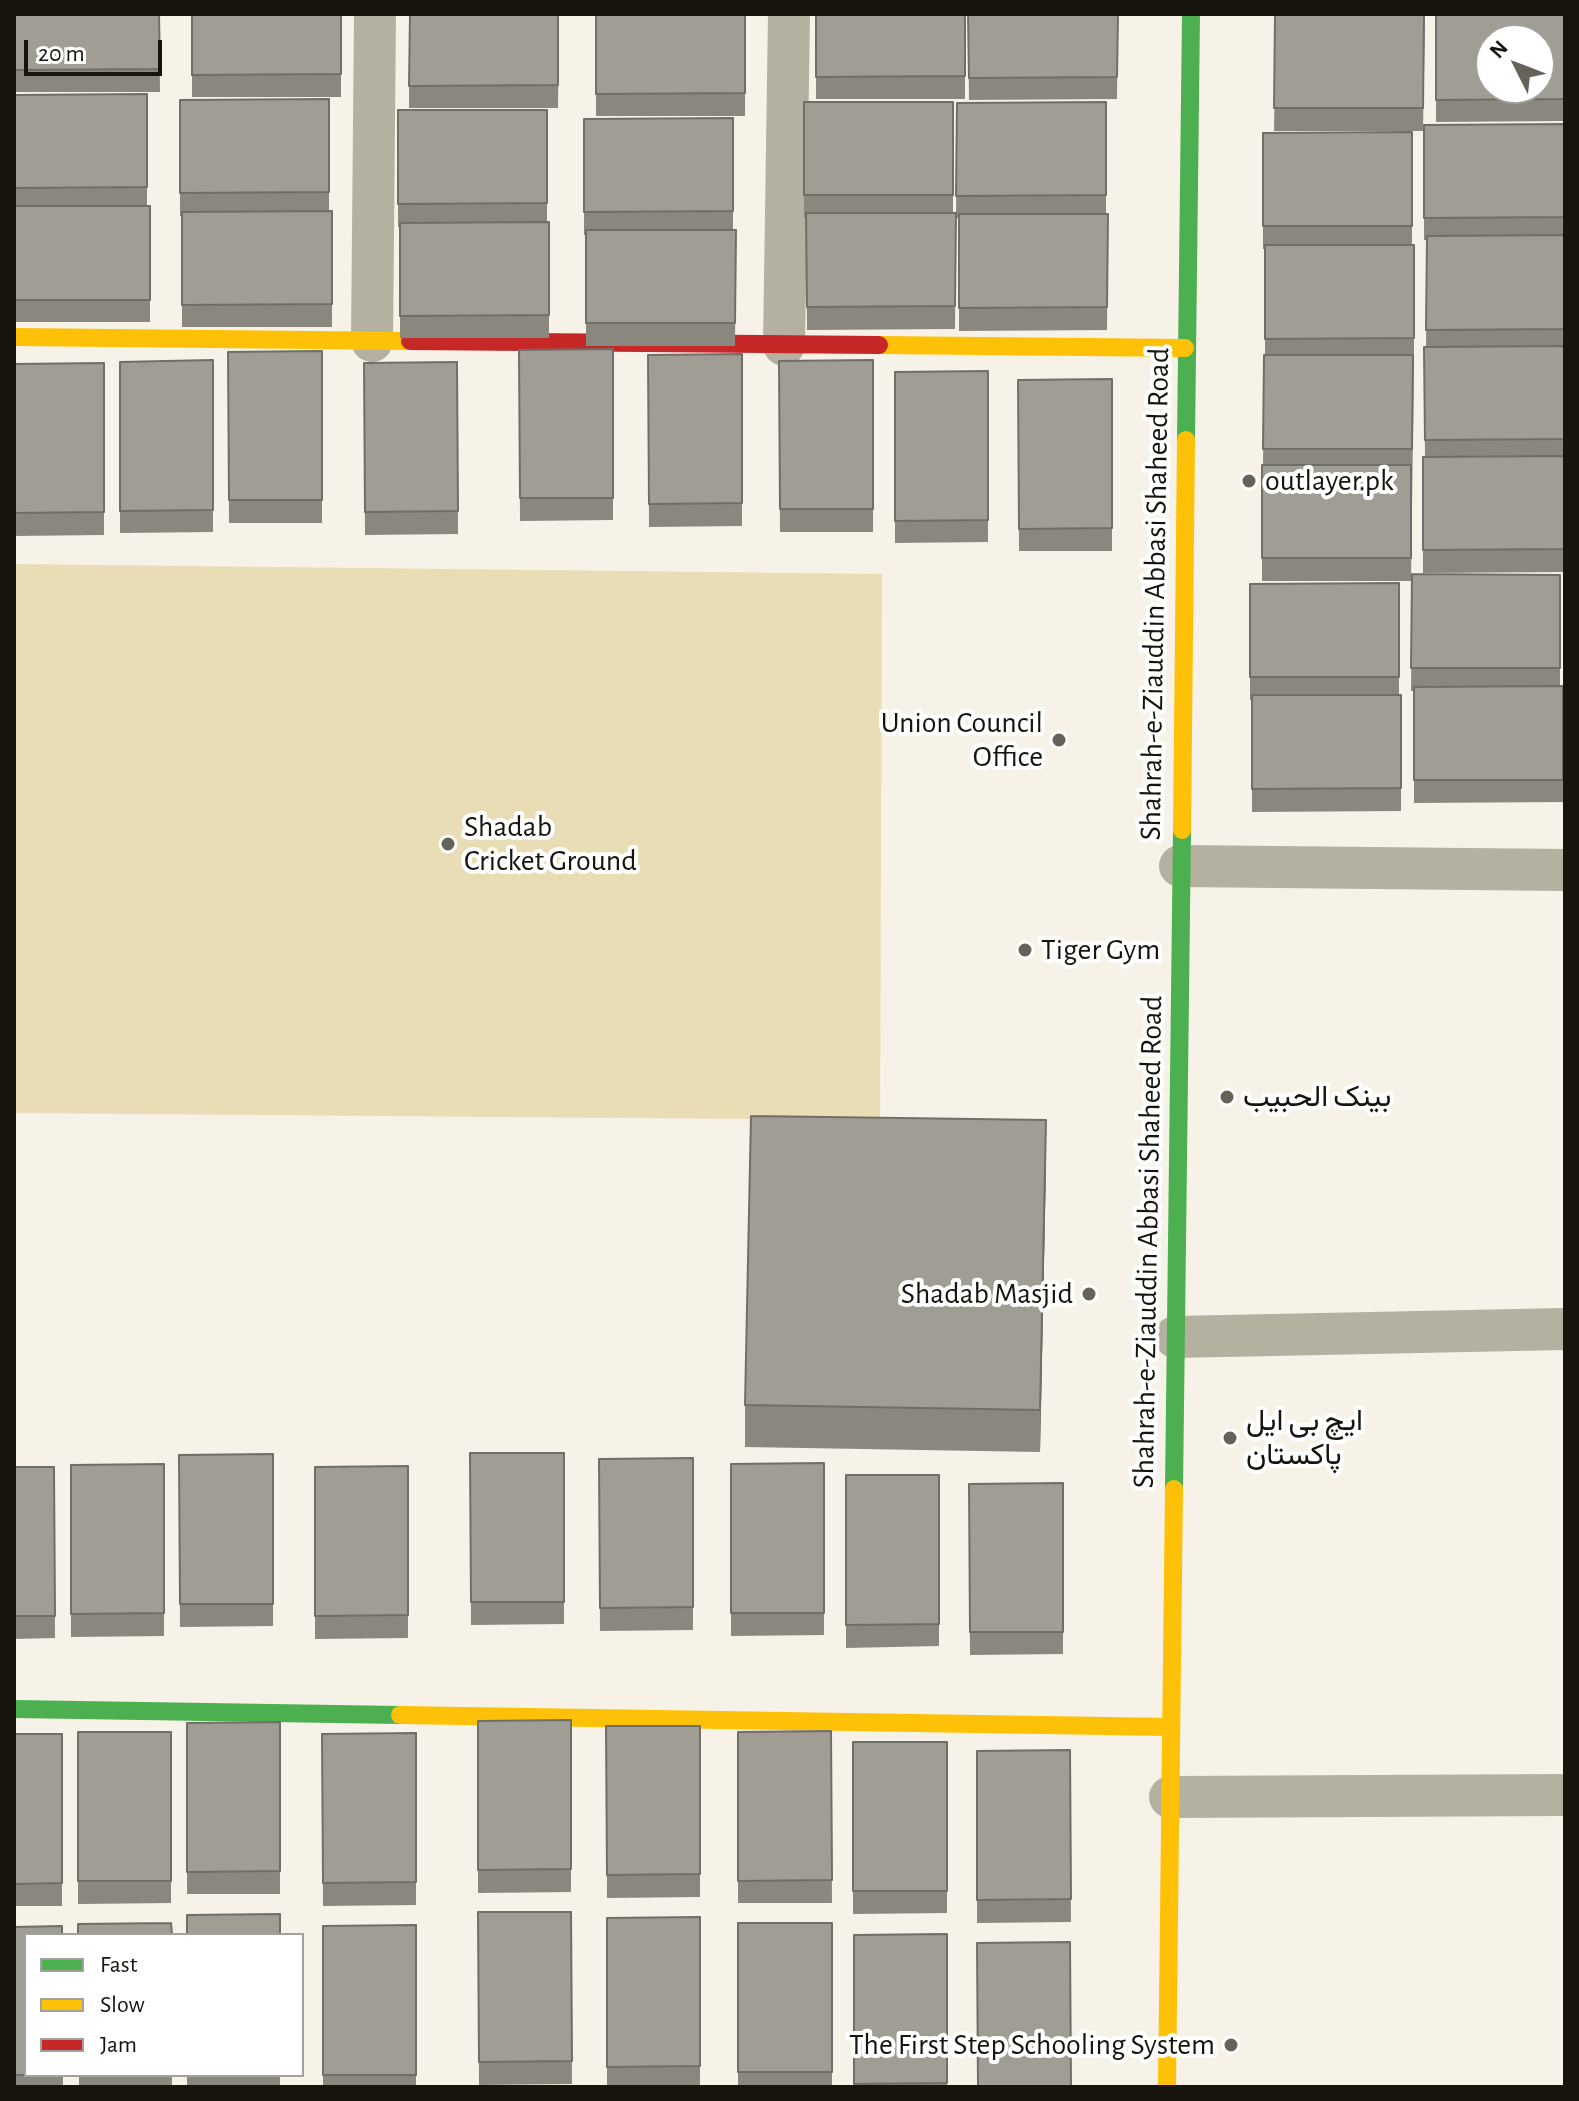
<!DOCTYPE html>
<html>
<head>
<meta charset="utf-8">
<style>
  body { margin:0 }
  #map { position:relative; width:1579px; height:2101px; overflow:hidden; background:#f6f2e7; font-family:"Alegreya Sans",sans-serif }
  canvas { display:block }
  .frame { position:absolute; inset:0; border:16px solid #16140d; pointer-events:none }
  .legend { position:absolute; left:24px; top:1933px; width:280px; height:144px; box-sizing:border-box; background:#fff; border:2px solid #a2a19e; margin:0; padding:10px 14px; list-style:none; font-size:24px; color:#16140d }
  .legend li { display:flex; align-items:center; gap:16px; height:40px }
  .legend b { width:40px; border:2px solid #a2a19e }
  .north { position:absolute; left:1475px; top:24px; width:80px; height:80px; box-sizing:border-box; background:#fff; border:2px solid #a2a19e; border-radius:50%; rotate:312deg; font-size:22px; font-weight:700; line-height:32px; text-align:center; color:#16140d }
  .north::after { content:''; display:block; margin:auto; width:28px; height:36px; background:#646259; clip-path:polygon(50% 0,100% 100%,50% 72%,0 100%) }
  .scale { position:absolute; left:24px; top:40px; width:138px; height:36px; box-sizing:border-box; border:4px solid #16140d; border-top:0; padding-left:10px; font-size:24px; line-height:28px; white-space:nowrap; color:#16140d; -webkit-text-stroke:6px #fff; paint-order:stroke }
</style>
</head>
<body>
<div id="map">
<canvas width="1579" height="2101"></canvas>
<div class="frame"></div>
<ul class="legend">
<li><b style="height:10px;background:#4caf50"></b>Fast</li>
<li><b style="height:10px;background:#ffc107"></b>Slow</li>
<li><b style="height:10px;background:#c62828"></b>Jam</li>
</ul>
<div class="north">N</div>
<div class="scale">20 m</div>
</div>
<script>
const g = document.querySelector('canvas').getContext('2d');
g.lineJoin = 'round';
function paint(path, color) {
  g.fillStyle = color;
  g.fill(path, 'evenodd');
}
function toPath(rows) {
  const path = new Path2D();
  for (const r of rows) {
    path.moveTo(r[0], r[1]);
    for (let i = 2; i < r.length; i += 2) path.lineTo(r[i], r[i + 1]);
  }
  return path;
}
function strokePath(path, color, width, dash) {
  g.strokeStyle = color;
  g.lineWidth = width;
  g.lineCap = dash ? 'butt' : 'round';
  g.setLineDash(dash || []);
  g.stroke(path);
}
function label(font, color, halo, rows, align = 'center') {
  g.font = font + ' "Alegreya Sans",Vazirmatn,sans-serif';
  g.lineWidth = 8;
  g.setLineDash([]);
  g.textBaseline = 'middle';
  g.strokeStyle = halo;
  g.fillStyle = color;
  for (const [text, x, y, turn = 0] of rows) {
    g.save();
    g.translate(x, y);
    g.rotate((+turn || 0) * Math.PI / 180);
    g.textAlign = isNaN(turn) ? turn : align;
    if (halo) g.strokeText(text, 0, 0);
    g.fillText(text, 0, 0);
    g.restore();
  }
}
const green = toPath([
  [14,564,882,574,880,1120,14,1113]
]);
const street = toPath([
  [372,341,375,14],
  [784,345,789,14],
  [1180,866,1565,870],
  [1175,1337,1565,1329],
  [1170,1797,1565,1795]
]);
const fast = toPath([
  [1186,440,1191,14],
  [1174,1489,1182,830],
  [14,1709,400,1715]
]);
const slow = toPath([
  [14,337,410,341],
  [879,345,1185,348],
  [1182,830,1186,440],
  [400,1715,1171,1727],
  [1167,2087,1174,1489]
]);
const jam = toPath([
  [410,341,879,345]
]);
const wall = toPath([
  [14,14,159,14,160,92,14,92],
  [192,14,341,14,341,97,192,97],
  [559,14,558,108,409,108,409,86],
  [596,14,745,14,745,116,596,116],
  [816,14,965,14,965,99,816,99],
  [968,14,1118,14,1117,99,969,100],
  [1276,14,1425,14,1423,131,1274,131],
  [1436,14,1565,14,1565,121,1436,122],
  [147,94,147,206,150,206,150,322,14,322,14,95],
  [329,99,329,211,332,211,332,327,182,327,182,216,180,216,180,100],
  [804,102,953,102,953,213,956,213,955,329,807,330,806,218,804,218],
  [1106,102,1106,214,1108,214,1107,330,959,331,959,218,956,218,957,103],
  [398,110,547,110,547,222,549,222,549,338,400,338,400,227,398,227],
  [733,118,733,230,736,230,735,346,586,346,586,235,584,235,584,119],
  [1565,124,1565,572,1423,573,1423,457,1425,457,1424,347,1426,347,1427,240,1424,240,1424,125],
  [1412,132,1412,245,1414,245,1414,361,1411,581,1262,581,1262,465,1263,465,1264,355,1265,355,1265,249,1263,249,1263,133],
  [613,349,613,520,520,521,519,350],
  [322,351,322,523,229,523,228,352],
  [742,354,742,526,649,527,648,355],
  [213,360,213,532,120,533,120,362],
  [873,360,873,532,780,532,779,361],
  [457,362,458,534,365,535,364,363],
  [104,363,104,535,14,536,14,364],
  [988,371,988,542,895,543,895,372],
  [1112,379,1112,551,1019,551,1018,380],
  [1412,574,1560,575,1560,686,1563,686,1563,802,1414,803,1414,691,1411,691],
  [1399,583,1399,695,1401,695,1401,811,1252,812,1252,700,1250,700,1250,584],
  [1046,1162,1040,1452,745,1447,745,1405],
  [470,1453,564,1453,564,1624,471,1625],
  [273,1454,273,1626,180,1627,179,1455],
  [693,1458,693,1630,600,1631,599,1459],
  [824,1463,824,1635,731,1636,731,1464],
  [164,1464,164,1636,71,1637,71,1465],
  [408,1466,408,1638,315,1639,315,1467],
  [14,1467,54,1467,55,1638,14,1639],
  [846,1475,939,1475,939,1646,846,1648],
  [1063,1483,1063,1654,970,1655,969,1484],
  [571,1720,571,1892,478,1893,478,1721],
  [280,1722,280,1894,187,1894,187,1723],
  [606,1726,700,1726,700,1897,607,1898],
  [831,1731,832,1903,738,1903,738,1732],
  [78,1732,171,1732,171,1903,78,1904],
  [416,1733,416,1905,323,1906,322,1734],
  [14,1734,62,1734,62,1906,14,1906],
  [853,1742,947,1742,947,1913,853,1914],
  [1070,1750,1071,1922,977,1923,977,1751],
  [478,1912,571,1912,572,2084,479,2085],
  [700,1917,700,2087,607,2087,607,1918],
  [738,1923,832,1923,832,2087,738,2087],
  [416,1925,416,2087,323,2087,323,1926],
  [14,1927,63,2075,63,2087,14,2087],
  [947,1934,947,2087,854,2087,854,1935],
  [79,2075,172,2075,172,2087,79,2087],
  [187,2075,280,2075,280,2085,187,2087]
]);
const shadedWall = toPath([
  [1046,1120,1046,1162,1040,1452,1040,1410]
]);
const building = toPath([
  [14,14,159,14,160,69,14,70,14,14],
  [192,14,341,14,341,74,192,75,192,14],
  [410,14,558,14,558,85,409,86,410,14],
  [596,14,745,14,745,93,596,94,596,14],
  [816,14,965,14,965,76,816,77,816,14],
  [968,14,1118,14,1117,77,969,78,968,14],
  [1424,14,1423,108,1274,108,1275,15,1424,14],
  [1436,14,1565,14,1565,99,1436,100,1436,14],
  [1491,40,1539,40,1539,88,1491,88,1491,40],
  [147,94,147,187,14,188,14,95,147,94],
  [329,99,329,192,180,193,180,100,329,99],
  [804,102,953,102,953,195,804,195,804,102],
  [1106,102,1106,195,956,196,957,103,1106,102],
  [398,110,547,110,547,203,398,204,398,110],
  [733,118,733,211,584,212,584,119,733,118],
  [1565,124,1565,217,1424,218,1424,125,1565,124],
  [1412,132,1412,226,1263,226,1263,133,1412,132],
  [14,206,150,206,150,300,14,300,14,206],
  [332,211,332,304,182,305,182,212,332,211],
  [806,213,956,213,955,306,807,307,806,213],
  [959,214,1108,214,1107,307,959,308,959,214],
  [549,222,549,315,400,316,400,223,549,222],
  [586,230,736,230,735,323,586,323,586,230],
  [1565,235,1565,329,1426,330,1427,236,1565,235],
  [1265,245,1414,245,1414,338,1265,339,1265,245],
  [1565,346,1565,439,1425,440,1424,347,1565,346],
  [613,349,613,498,520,498,519,350,613,349],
  [322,351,322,500,229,500,228,352,322,351],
  [742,354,742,503,649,504,648,355,742,354],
  [1264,355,1413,355,1412,449,1263,449,1264,355],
  [213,360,213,510,120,511,120,362,213,360],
  [873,360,873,509,780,509,779,361,873,360],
  [457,362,458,511,365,512,364,363,457,362],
  [104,363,104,512,14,513,14,364,104,363],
  [988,371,988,520,895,521,895,372,988,371],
  [1112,379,1112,528,1019,529,1018,380,1112,379],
  [1565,456,1565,549,1423,550,1423,457,1565,456],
  [1262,465,1411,465,1411,558,1262,558,1262,465],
  [1412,574,1560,575,1560,668,1411,668,1412,574],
  [1399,583,1399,677,1250,677,1250,584,1399,583],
  [1563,686,1563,780,1414,780,1414,687,1563,686],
  [1252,695,1401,695,1401,788,1252,789,1252,695],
  [751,1116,1046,1120,1040,1410,745,1405,751,1116],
  [470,1453,564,1453,564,1602,471,1602,470,1453],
  [273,1454,273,1604,180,1604,179,1455,273,1454],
  [693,1458,693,1607,600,1608,599,1459,693,1458],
  [824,1463,824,1613,731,1613,731,1464,824,1463],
  [164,1464,164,1613,71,1614,71,1465,164,1464],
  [408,1466,408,1615,315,1616,315,1467,408,1466],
  [14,1467,54,1467,55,1616,14,1616,14,1467],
  [846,1475,939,1475,939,1624,846,1625,846,1475],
  [1063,1483,1063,1632,970,1632,969,1484,1063,1483],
  [571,1720,571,1869,478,1870,478,1721,571,1720],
  [280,1722,280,1871,187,1872,187,1723,280,1722],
  [606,1726,700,1726,700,1874,607,1875,606,1726],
  [831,1731,832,1880,738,1881,738,1732,831,1731],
  [78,1732,171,1732,171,1881,78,1881,78,1732],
  [416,1733,416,1882,323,1883,322,1734,416,1733],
  [14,1734,62,1734,62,1883,14,1884,14,1734],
  [853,1742,947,1742,947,1891,853,1891,853,1742],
  [1070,1750,1071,1899,977,1900,977,1751,1070,1750],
  [478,1912,571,1912,572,2061,479,2062,478,1912],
  [280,1914,280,1935,187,1935,187,1915,280,1914],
  [700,1917,700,2066,607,2067,607,1918,700,1917],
  [171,1923,172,1935,78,1935,78,1924,171,1923],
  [738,1923,832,1923,832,2072,738,2072,738,1923],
  [416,1925,416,2075,323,2075,323,1926,416,1925],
  [62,1926,62,1935,26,1935,26,2075,63,2075,14,2075,14,1927,62,1926],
  [947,1934,947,2083,854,2084,854,1935,947,1934],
  [1070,1942,1071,2087,978,2087,977,1943,1070,1942]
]);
const markers = [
  [1249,481,8,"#646259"],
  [1059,740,8,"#646259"],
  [448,844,8,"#646259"],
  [1025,950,8,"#646259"],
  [1227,1097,8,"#646259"],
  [1089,1294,8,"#646259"],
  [1230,1438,8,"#646259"],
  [1231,2045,8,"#646259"]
];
const poiNames = [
  ["outlayer.pk",1265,481],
  ["Union Council",1043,723,"right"],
  ["Office",1043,757,"right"],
  ["Shadab",464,827],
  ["Cricket Ground",464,861],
  ["Tiger Gym",1041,950],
  ["بينک الحبيب",1243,1097],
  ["Shadab Masjid",1073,1294,"right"],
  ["ایچ بی ایل",1246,1421],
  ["پاکستان",1246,1455],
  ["The First Step Schooling System",1215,2045,"right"]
];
const streetNames = [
  ["Shahrah-e-Ziauddin Abbasi Shaheed Road",1155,594,-89],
  ["Shahrah-e-Ziauddin Abbasi Shaheed Road",1148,1242,-89]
];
paint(green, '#e8ddb4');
strokePath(street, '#b5b1a1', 42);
strokePath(fast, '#4caf50', 18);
strokePath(slow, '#ffc107', 18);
strokePath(jam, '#c62828', 18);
paint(wall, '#8a877f');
paint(shadedWall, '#706e68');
paint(building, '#a09d94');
strokePath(building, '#706e68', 2);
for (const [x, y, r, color] of markers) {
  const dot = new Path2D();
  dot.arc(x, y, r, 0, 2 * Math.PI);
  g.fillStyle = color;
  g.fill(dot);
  strokePath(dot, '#fff', 3);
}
label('30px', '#16140d', '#fff', poiNames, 'left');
label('30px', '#16140d', '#fff', streetNames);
</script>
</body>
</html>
